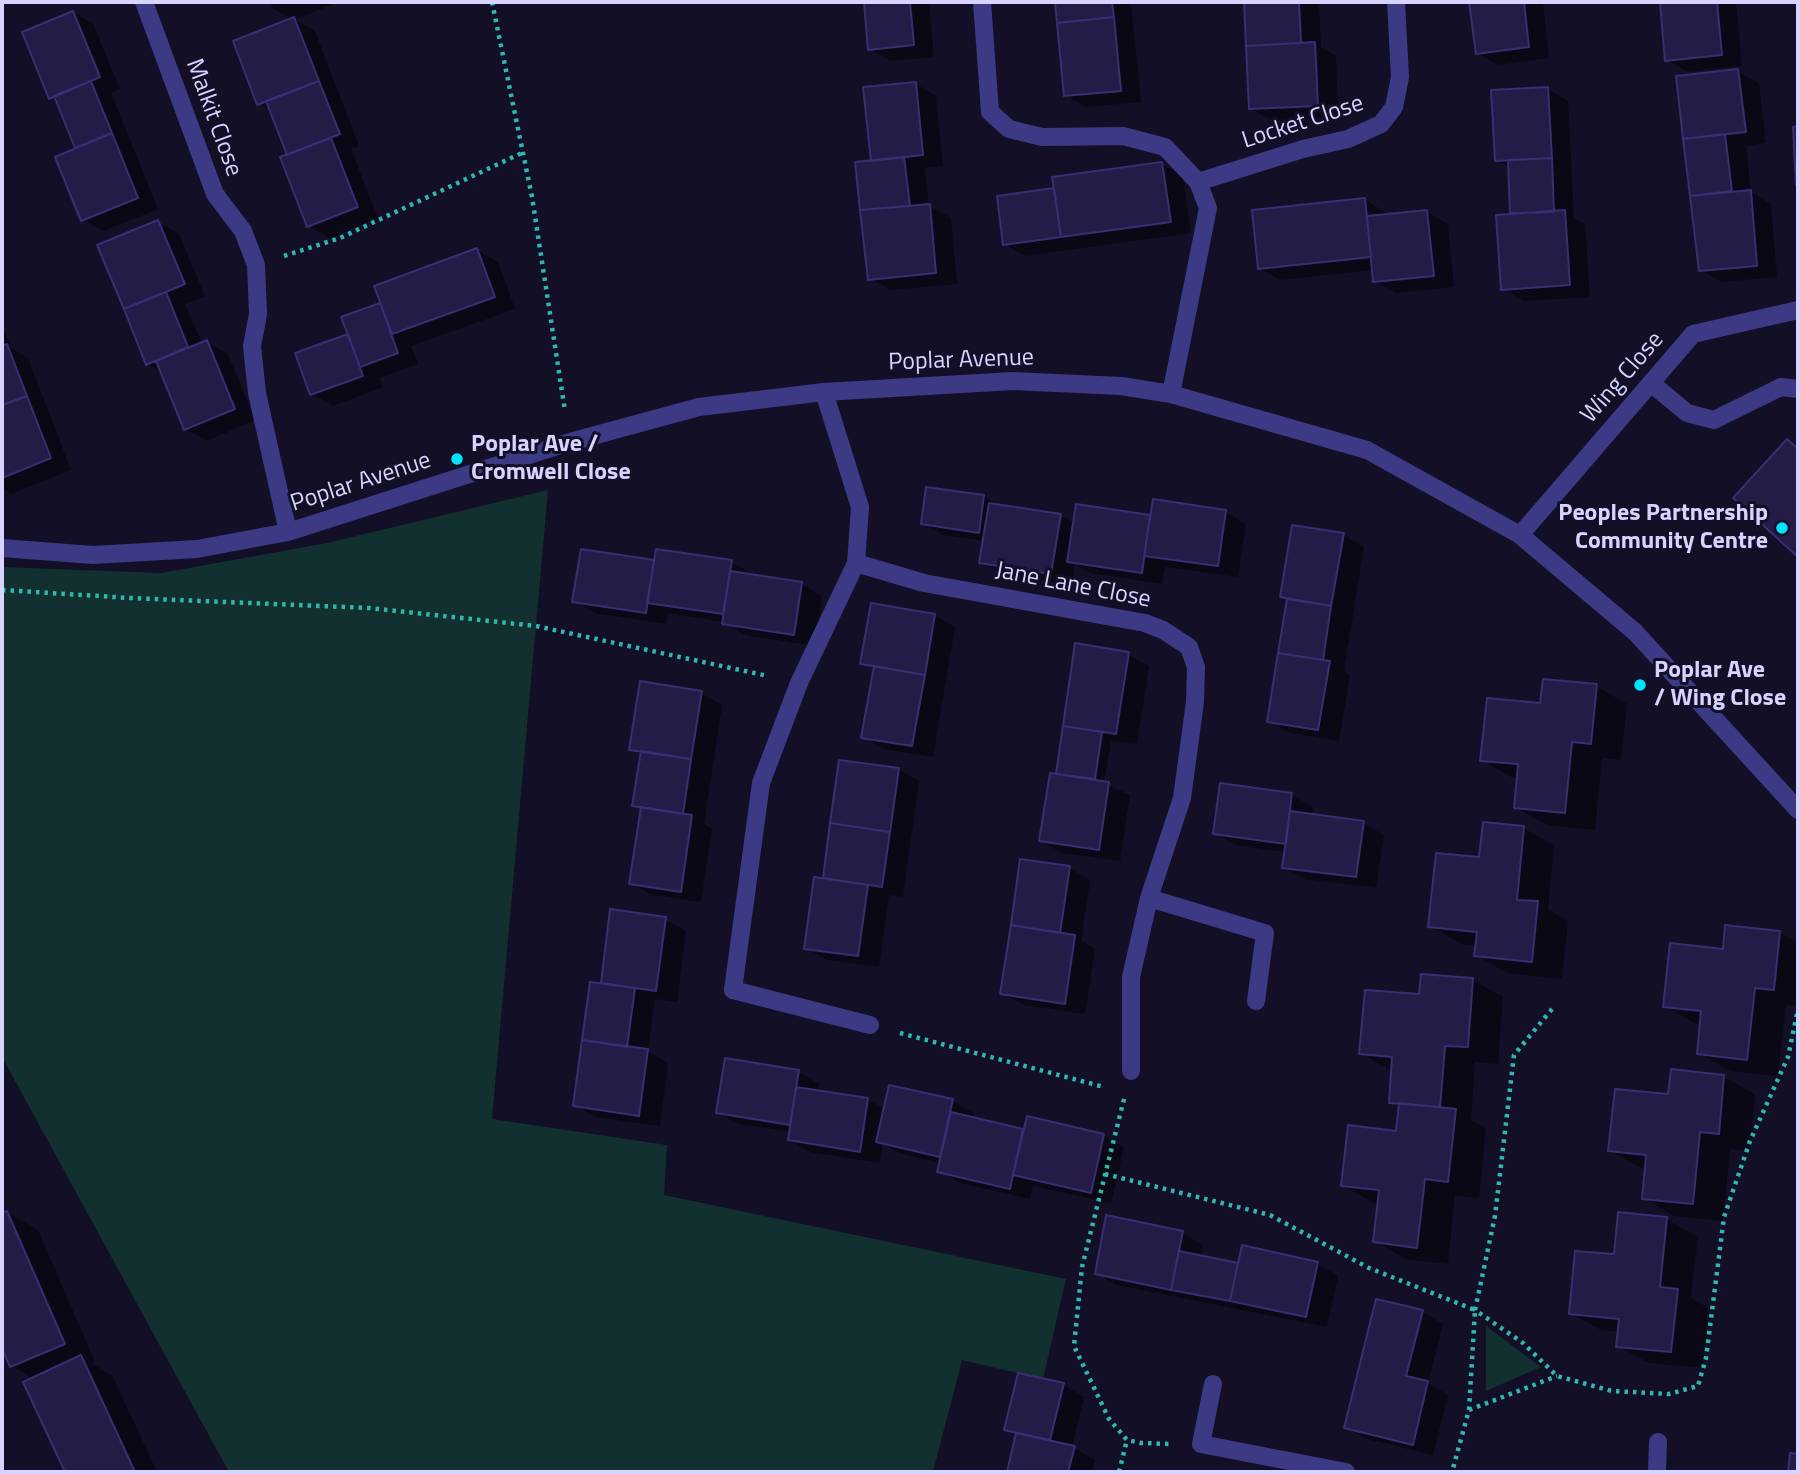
<!DOCTYPE html>
<html>
<head>
<meta charset="utf-8">
<style>
  body { margin:0 }
  #map { position:relative; width:1800px; height:1474px; overflow:hidden; background:#130f26; font-family:"Titillium Web",sans-serif }
  canvas { display:block }
  .frame { position:absolute; inset:0; border:4px solid #d9d4ff; pointer-events:none }
</style>
</head>
<body>
<div id="map">
<canvas width="1800" height="1474"></canvas>
<div class="frame"></div>
</div>
<script>
const g = document.querySelector('canvas').getContext('2d');
g.lineJoin = 'round';
function paint(path, color) {
  g.fillStyle = color;
  g.fill(path, 'evenodd');
}
function toPath(rows) {
  const path = new Path2D();
  for (const r of rows) {
    path.moveTo(r[0], r[1]);
    for (let i = 2; i < r.length; i += 2) path.lineTo(r[i], r[i + 1]);
  }
  return path;
}
function strokePath(path, color, width, dash) {
  g.strokeStyle = color;
  g.lineWidth = width;
  g.lineCap = dash ? 'butt' : 'round';
  g.setLineDash(dash || []);
  g.stroke(path);
}
function label(font, color, halo, rows, align = 'center') {
  g.font = font + ' "Titillium Web",sans-serif';
  g.lineWidth = 6;
  g.setLineDash([]);
  g.textBaseline = 'middle';
  g.strokeStyle = halo;
  g.fillStyle = color;
  for (const [text, x, y, turn = 0] of rows) {
    g.save();
    g.translate(x, y);
    g.rotate((+turn || 0) * Math.PI / 180);
    g.textAlign = isNaN(turn) ? turn : align;
    if (halo) g.strokeText(text, 0, 0);
    g.fillText(text, 0, 0);
    g.restore();
  }
}
const green = toPath([
  [548,490,492,1119,667,1145,664,1195,1066,1279,1043,1379,962,1360,933,1472,229,1472,2,1057,2,567,161,573,327,543],
  [1486,1326,1541,1367,1486,1391]
]);
const shadow = toPath([
  [270,2,339,2,294,20,315,31,359,146,351,149,378,218,329,238,309,226,290,156,272,111,259,103,293,20,272,8],
  [865,2,929,2,934,57,891,61,870,49],
  [1057,2,1131,2,1141,102,1086,107,1066,95],
  [1246,2,1319,2,1321,47,1336,56,1338,117,1271,120,1250,108],
  [1471,2,1543,2,1549,58,1498,65,1477,53],
  [1661,2,1736,2,1742,66,1688,72,1667,60],
  [73,12,93,24,120,89,111,93,158,209,103,231,82,219,77,149,58,102,50,97],
  [1738,71,1759,83,1766,143,1746,146,1751,192,1771,204,1777,277,1722,282,1701,270,1678,77],
  [916,84,936,96,943,166,925,168,929,206,951,218,957,284,891,290,870,278,873,162],
  [1548,89,1568,101,1574,218,1585,224,1590,297,1524,301,1503,289,1512,215,1510,167,1496,160],
  [1162,164,1183,176,1191,233,1025,256,1005,244,1056,190],
  [1365,200,1385,212,1386,216,1427,212,1448,224,1454,287,1396,293,1375,281,1374,270,1280,280,1260,268],
  [158,222,179,234,205,296,185,304,202,344,207,342,228,354,255,420,207,441,186,429,163,373,147,364,99,246],
  [477,250,498,262,515,309,411,346,418,364,380,378,383,387,333,406,312,394,350,335,344,318,382,304],
  [2,325,11,348,28,358,71,470,11,494,2,488],
  [1787,441,1798,448,1798,555,1735,498],
  [983,496,1001,506,1060,516,1075,524,1077,506,1152,517,1225,512,1246,524,1238,577,1165,567,1162,584,1090,573,1075,564,1072,585,1002,574,981,562,985,541,943,535,923,523],
  [1343,535,1364,547,1344,671,1350,675,1339,741,1290,733,1269,721,1289,600,1282,596],
  [582,551,655,562,731,562,752,574,751,576,801,584,822,596,815,646,745,635,724,622,668,613,666,624,595,613,574,601],
  [934,615,955,627,933,757,884,749,863,737,875,670,862,663],
  [1077,645,1128,654,1149,666,1137,744,1111,741,1104,783,1130,795,1120,861,1062,853,1041,841,1057,776],
  [1596,686,1627,704,1621,760,1602,758,1595,830,1547,825,1516,807,1519,778,1513,778,1482,760,1542,705],
  [701,693,722,705,704,824,712,829,701,902,652,895,631,883,643,810,634,805,642,755,631,749],
  [841,762,898,769,919,781,903,897,889,895,879,967,827,960,806,948,825,880],
  [1222,785,1292,795,1313,807,1312,816,1363,823,1384,835,1376,888,1305,879,1284,867,1286,852,1236,845,1215,833],
  [1523,828,1554,845,1548,909,1568,921,1562,979,1507,973,1476,955,1477,946,1461,944,1430,926,1480,859],
  [1069,868,1090,880,1081,940,1095,949,1085,1014,1023,1005,1002,993],
  [612,911,665,919,686,931,677,1002,655,999,648,1051,668,1063,660,1126,596,1117,575,1105,602,985],
  [1779,932,1798,943,1798,1006,1786,1005,1778,1076,1730,1071,1699,1053,1702,1024,1696,1024,1665,1006,1725,951],
  [1473,980,1503,997,1498,1064,1475,1062,1471,1120,1486,1128,1479,1198,1455,1195,1448,1264,1406,1259,1375,1241,1379,1203,1374,1203,1343,1185,1398,1133,1400,1108,1391,1102,1393,1072,1361,1053,1421,996],
  [1672,1071,1724,1077,1755,1094,1749,1151,1730,1149,1723,1221,1674,1216,1644,1198,1647,1169,1641,1168,1610,1151,1669,1096],
  [798,1072,819,1084,818,1092,868,1100,886,1110,891,1087,953,1101,973,1113,972,1119,1025,1131,1103,1135,1124,1147,1111,1203,1033,1186,1030,1199,960,1183,939,1171,940,1163,899,1153,883,1144,880,1163,810,1152,789,1140,791,1132,739,1124,718,1112],
  [7,1212,38,1230,95,1362,91,1363,112,1375,157,1472,67,1472,25,1383,33,1379,12,1366,2,1344,2,1215],
  [1619,1214,1667,1219,1698,1237,1691,1298,1708,1308,1702,1368,1649,1363,1618,1346,1619,1332,1601,1330,1570,1313,1615,1256],
  [1182,1233,1203,1245,1201,1257,1239,1265,1318,1264,1338,1276,1327,1327,1117,1285,1097,1273],
  [1422,1312,1443,1324,1428,1383,1448,1395,1433,1455,1367,1439,1346,1427],
  [1063,1385,1084,1397,1072,1447,1095,1460,1092,1472,1009,1472,1018,1435,1006,1429]
]);
const building = toPath([
  [864,2,910,2,914,45,868,50,864,2],
  [1055,2,1112,2,1114,17,1057,23,1055,2],
  [1244,2,1299,2,1301,43,1246,46,1244,2],
  [1469,2,1524,2,1529,47,1476,54,1469,2],
  [1660,2,1717,2,1722,55,1665,61,1660,2],
  [73,11,100,77,49,99,22,32,73,11],
  [294,17,319,81,257,105,233,41,294,17],
  [1114,17,1121,91,1064,96,1057,23,1114,17],
  [1315,42,1318,106,1249,109,1246,46,1315,42],
  [1738,69,1746,132,1683,139,1676,76,1738,69],
  [91,81,112,133,75,148,54,96,91,81],
  [319,81,340,134,287,155,266,101,319,81],
  [916,82,923,155,871,161,863,87,916,82],
  [1548,87,1552,158,1495,161,1491,90,1548,87],
  [1798,126,1798,185,1796,185,1793,127,1798,126],
  [112,133,138,198,81,221,55,157,112,133],
  [1725,134,1732,191,1690,196,1683,139,1725,134],
  [331,138,358,207,307,227,280,157,331,138],
  [904,157,910,206,860,210,855,162,904,157],
  [1552,158,1554,212,1510,213,1508,160,1552,158],
  [1162,162,1171,222,1061,237,1052,177,1162,162],
  [1054,188,1061,237,1003,245,997,196,1054,188],
  [1751,190,1757,266,1699,271,1690,196,1751,190],
  [1365,198,1371,257,1258,269,1252,210,1365,198],
  [930,204,936,273,868,280,860,210,930,204],
  [1427,210,1434,276,1373,282,1367,216,1427,210],
  [1565,210,1570,285,1501,290,1496,215,1565,210],
  [158,220,185,284,124,309,97,245,158,220],
  [477,248,495,297,392,334,374,286,477,248],
  [166,292,188,347,146,365,124,309,166,292],
  [380,303,398,353,360,367,341,317,380,303],
  [348,334,363,376,310,395,295,353,348,334],
  [207,340,235,409,184,430,156,361,207,340],
  [7,344,27,396,2,405,2,346,7,344],
  [27,396,51,458,2,478,2,405,27,396],
  [1787,439,1798,449,1798,557,1733,498,1787,439],
  [926,487,984,495,979,533,921,524,926,487],
  [1153,499,1226,510,1218,566,1144,556,1153,499],
  [989,503,1061,514,1051,574,979,563,989,503],
  [1076,504,1150,515,1142,573,1067,562,1076,504],
  [1292,525,1344,533,1331,606,1280,597,1292,525],
  [581,549,654,560,646,613,572,602,581,549],
  [656,549,732,560,723,614,647,603,656,549],
  [730,571,802,582,794,635,722,624,730,571],
  [1287,599,1331,606,1323,660,1278,653,1287,599],
  [871,603,935,614,925,675,860,664,871,603],
  [1075,643,1129,652,1116,734,1063,726,1075,643],
  [1278,653,1330,661,1318,730,1267,722,1278,653],
  [874,666,925,675,912,746,861,738,874,666],
  [1543,679,1597,684,1591,744,1572,742,1565,813,1514,808,1518,764,1480,761,1487,698,1540,703,1543,679],
  [640,681,702,691,691,759,629,750,640,681],
  [1063,726,1102,732,1095,779,1056,774,1063,726],
  [641,751,691,759,683,814,632,806,641,751],
  [839,760,899,768,890,832,830,823,839,760],
  [1050,773,1109,782,1099,850,1039,841,1050,773],
  [1220,783,1292,793,1286,844,1213,834,1220,783],
  [641,807,692,815,681,892,629,884,641,807],
  [1290,811,1364,821,1356,877,1282,868,1290,811],
  [1483,822,1524,826,1517,900,1538,901,1532,962,1474,956,1477,932,1428,927,1436,853,1479,857,1483,822],
  [830,823,890,832,882,887,823,878,830,823],
  [1020,859,1070,866,1060,933,1011,925,1020,859],
  [814,877,868,885,858,956,804,949,814,877],
  [610,909,666,917,656,991,601,983,610,909],
  [1011,925,1075,935,1065,1004,1000,994,1011,925],
  [1725,925,1780,931,1774,990,1755,988,1747,1060,1697,1054,1701,1011,1663,1007,1670,943,1723,949,1725,925],
  [1421,974,1473,978,1468,1047,1445,1046,1440,1107,1389,1103,1392,1057,1359,1054,1365,990,1419,994,1421,974],
  [590,982,635,988,627,1047,582,1040,590,982],
  [582,1040,648,1049,639,1116,573,1106,582,1040],
  [725,1058,799,1070,790,1125,716,1113,725,1058],
  [1671,1069,1724,1075,1719,1134,1700,1132,1693,1204,1642,1199,1646,1155,1608,1151,1615,1089,1668,1094,1671,1069],
  [889,1085,953,1099,940,1157,876,1142,889,1085],
  [796,1087,868,1098,860,1152,788,1140,796,1087],
  [1399,1103,1456,1109,1448,1182,1425,1179,1417,1248,1373,1242,1379,1190,1341,1186,1348,1125,1396,1131,1399,1103],
  [951,1112,1023,1129,1010,1189,937,1172,951,1112],
  [1027,1116,1104,1134,1091,1193,1013,1175,1027,1116],
  [7,1211,65,1344,10,1367,2,1348,2,1213,7,1211],
  [1618,1212,1667,1217,1660,1287,1678,1289,1671,1352,1616,1347,1619,1319,1569,1314,1575,1251,1614,1254,1618,1212],
  [1106,1215,1183,1231,1171,1290,1095,1274,1106,1215],
  [1242,1245,1318,1262,1306,1317,1230,1301,1242,1245],
  [1179,1251,1238,1263,1230,1301,1171,1290,1179,1251],
  [1376,1299,1423,1310,1406,1376,1428,1381,1413,1445,1344,1428,1376,1299],
  [81,1355,135,1472,65,1472,23,1382,81,1355],
  [1018,1373,1064,1383,1050,1440,1004,1430,1018,1373],
  [1016,1433,1075,1446,1068,1472,1007,1472,1016,1433],
  [1790,1453,1798,1454,1798,1472,1788,1472,1790,1453]
]);
const path = toPath([
  [492,2,532,197,565,411],
  [284,256,340,238,524,152],
  [2,590,130,598,369,608,536,626,768,676],
  [1552,1009,1514,1055,1495,1216,1475,1310,1523,1343,1557,1376,1612,1391,1669,1394,1698,1386,1706,1358,1724,1217,1750,1141,1788,1057,1798,1009],
  [900,1033,1104,1087],
  [1124,1099,1082,1267,1074,1346,1109,1419,1127,1440,1141,1443,1170,1444],
  [1105,1174,1270,1215,1369,1268,1475,1310,1469,1410,1452,1472],
  [1469,1410,1557,1376],
  [1119,1472,1127,1440]
]);
const lane = toPath([
  [1651,383,1687,413,1714,420,1781,387,1798,389],
  [733,990,870,1025],
  [1657,1472,1658,1442]
]);
const street = toPath([
  [144,2,215,194,243,231,256,265,258,314,252,346,257,393,288,532],
  [982,2,990,112,1009,129,1042,137,1123,136,1165,147,1198,182,1303,149,1348,139,1381,124,1394,107,1400,77,1396,2],
  [824,392,860,507,856,563],
  [1171,394,1208,208,1198,182],
  [1520,535,1693,334,1798,310],
  [2,548,93,555,197,549,288,532,570,442,699,407,824,392,1013,381,1121,386,1171,394,1367,450,1520,535,1635,632,1798,810],
  [1149,898,1265,933,1256,1001],
  [733,990,761,783,799,683,856,563,924,583,1145,623,1163,630,1189,647,1196,667,1195,702,1182,798,1149,898,1131,977,1131,1071],
  [1213,1384,1201,1444,1346,1472]
]);
const markers = [
  [457,459,7,"#00e5ff"],
  [1782,528,7,"#00e5ff"],
  [1640,685,7,"#00e5ff"]
];
const streetNames = [
  ["Malkit Close",213,118,70],
  ["Locket Close",1303,123,-18],
  ["Poplar Avenue",961,361,-2],
  ["Wing Close",1623,378,-49],
  ["Poplar Avenue",361,483,-18],
  ["Jane Lane Close",1073,586,11]
];
const poiNames = [
  ["Poplar Ave /",471,445],
  ["Cromwell Close",471,473],
  ["Peoples Partnership",1768,514,"right"],
  ["Community Centre",1768,542,"right"],
  ["Poplar Ave",1654,671],
  ["/ Wing Close",1654,699]
];
paint(green, '#12302f');
paint(shadow, '#0007');
paint(building, '#241b47');
strokePath(building, '#3b2d73', 2);
strokePath(path, '#2fb8b0', 4.5, [3.5, 5]);
strokePath(lane, '#3d3a85', 18);
strokePath(street, '#3d3a85', 18);
for (const [x, y, r, color] of markers) {
  const dot = new Path2D();
  dot.arc(x, y, r, 0, 2 * Math.PI);
  g.fillStyle = color;
  g.fill(dot);
  strokePath(dot, '#130f26', 2.5);
}
label('24px', '#d9d4ff', '#130f26', streetNames);
label('bold 24px', '#d9d4ff', '#130f26', poiNames, 'left');
</script>
</body>
</html>
